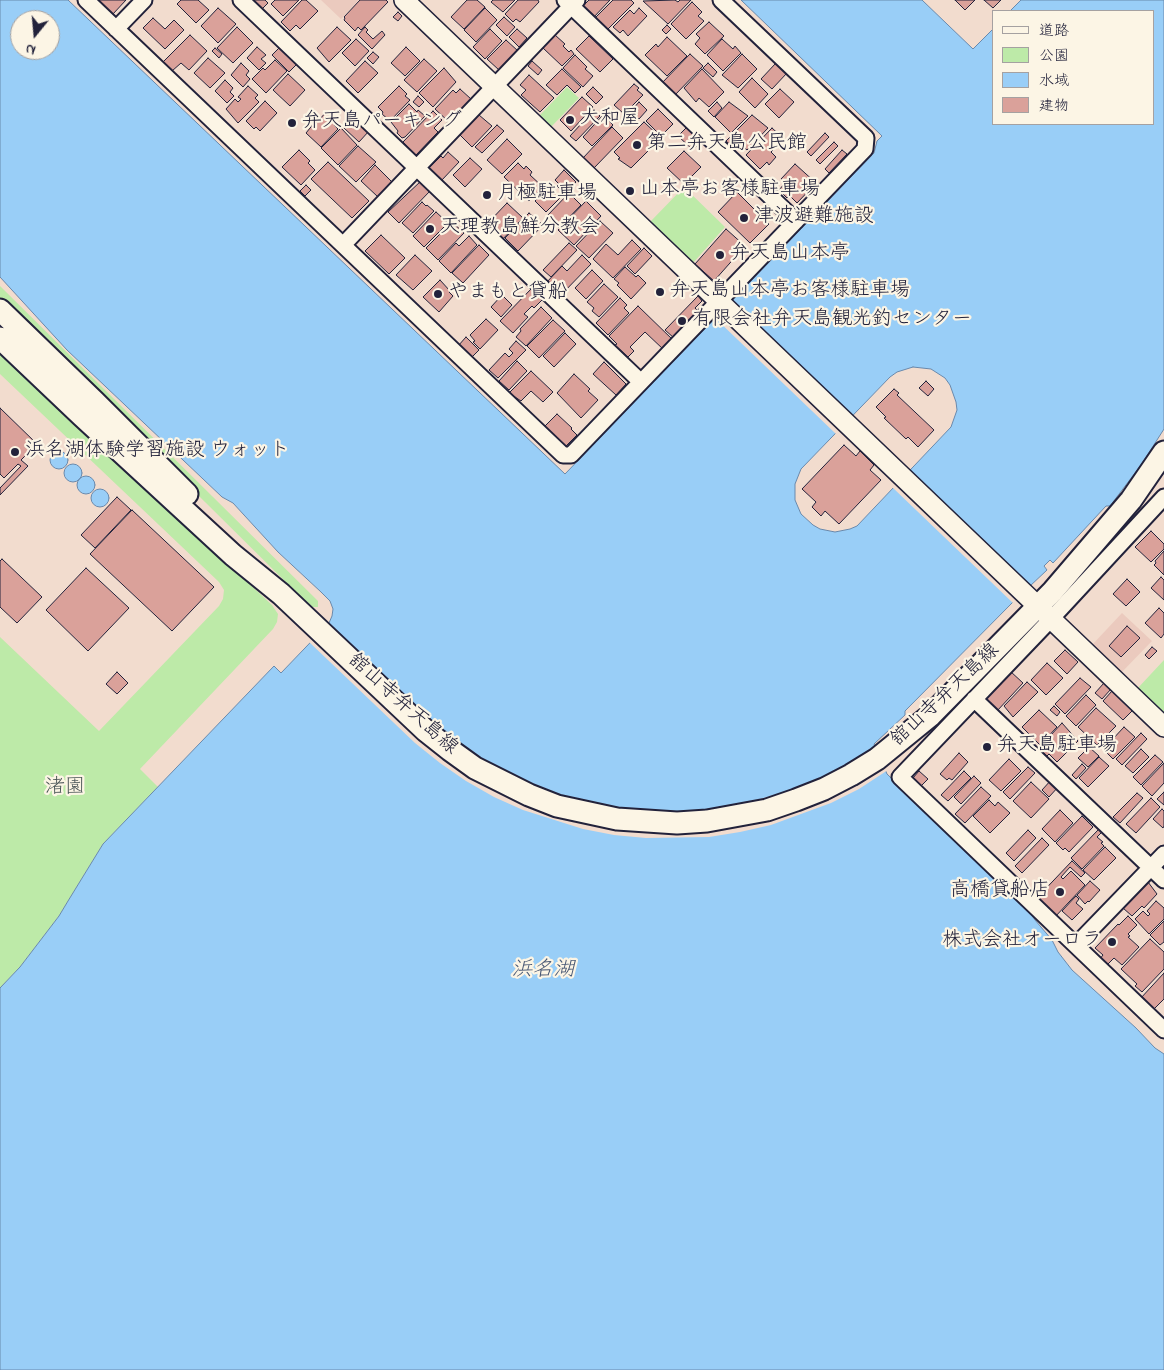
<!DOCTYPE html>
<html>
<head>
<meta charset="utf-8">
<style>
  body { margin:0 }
  #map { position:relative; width:1164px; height:1370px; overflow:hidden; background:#f2dcce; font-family:"Indie Flower","Klee One",sans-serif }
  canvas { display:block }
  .legend { position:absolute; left:992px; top:10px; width:162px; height:115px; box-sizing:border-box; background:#fcf5e5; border:1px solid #a5a1a1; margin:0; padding:6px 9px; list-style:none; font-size:15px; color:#22223b }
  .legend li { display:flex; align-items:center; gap:10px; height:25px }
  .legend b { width:25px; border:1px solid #a5a1a1 }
  .north { position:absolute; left:10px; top:10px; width:50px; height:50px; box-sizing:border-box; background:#fcf5e5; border:1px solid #a5a1a1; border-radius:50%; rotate:197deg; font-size:14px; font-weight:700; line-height:20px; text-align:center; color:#22223b }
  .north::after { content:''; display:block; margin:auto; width:18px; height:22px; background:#22223b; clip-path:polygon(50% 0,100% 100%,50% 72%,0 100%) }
</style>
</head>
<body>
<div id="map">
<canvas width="1164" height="1370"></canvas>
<ul class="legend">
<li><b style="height:6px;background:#fcf5e5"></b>道路</li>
<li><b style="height:14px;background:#bdeaa8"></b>公園</li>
<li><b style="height:14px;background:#99cef7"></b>水域</li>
<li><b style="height:14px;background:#daa19a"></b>建物</li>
</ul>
<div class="north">N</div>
</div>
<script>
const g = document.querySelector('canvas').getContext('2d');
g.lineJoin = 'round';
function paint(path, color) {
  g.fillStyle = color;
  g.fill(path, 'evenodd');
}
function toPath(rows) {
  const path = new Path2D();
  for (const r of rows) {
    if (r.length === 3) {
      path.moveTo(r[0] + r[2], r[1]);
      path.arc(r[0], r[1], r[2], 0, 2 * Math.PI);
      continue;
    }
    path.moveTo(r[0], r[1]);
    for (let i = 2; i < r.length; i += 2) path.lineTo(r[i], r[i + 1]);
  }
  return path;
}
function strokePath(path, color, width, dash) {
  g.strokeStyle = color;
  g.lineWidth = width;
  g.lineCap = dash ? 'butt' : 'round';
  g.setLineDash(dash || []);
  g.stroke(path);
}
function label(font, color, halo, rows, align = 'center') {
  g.font = font + ' "Indie Flower","Klee One",sans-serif';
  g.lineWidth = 4.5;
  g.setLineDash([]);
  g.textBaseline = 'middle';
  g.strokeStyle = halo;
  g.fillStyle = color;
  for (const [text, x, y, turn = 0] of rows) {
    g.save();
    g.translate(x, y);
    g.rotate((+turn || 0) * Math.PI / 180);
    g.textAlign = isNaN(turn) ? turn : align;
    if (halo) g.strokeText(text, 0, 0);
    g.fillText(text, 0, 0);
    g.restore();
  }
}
const built = toPath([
  [321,0,359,0,341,19],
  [1122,613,1152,641,1121,673,1092,645]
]);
const green = toPath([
  [567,87,579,98,551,127,539,116],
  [684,187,725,227,693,263,650,222],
  [0,286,318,601,318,607,311,607,100,398,0,302],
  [0,350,272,605,278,614,277,622,273,629,140,769,158,787,103,844,68,901,59,916,20,967,0,988,0,637,99,731,219,606,223,599,224,590,219,582,0,374],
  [1164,660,1164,715,1137,689]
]);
const water = toPath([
  [0,0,68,0,565,474,874,153,877,141,882,136,741,0,922,0,973,49,993,29,993,124,1153,124,1153,11,1010,11,1021,0,1164,0,1164,429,1141,465,1110,506,1106,506,1053,563,1050,560,1044,566,1047,570,1012,603,905,711,905,715,874,744,887,774,1027,908,1035,920,1052,940,1058,952,1072,970,1136,1028,1155,1048,1164,1054,1164,1370,0,1370,0,988,20,967,59,916,68,901,103,844,274,666,281,673,329,623,332,616,333,609,330,601,321,592,278,552,233,503,222,497,67,350,0,277,0,0],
  [20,20,50,20,50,50,20,50,20,20],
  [913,367,931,369,945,378,950,385,956,402,957,410,951,427,857,526,850,529,835,532,820,529,813,525,801,514,795,500,795,484,801,469,890,377,897,372,913,367],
  [59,460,9],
  [73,473,9],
  [86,485,9],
  [100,498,9]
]);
const pier = toPath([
  [729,300,852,417,836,434,713,316],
  [908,470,1032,588,1014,604,892,487],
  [326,622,433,723,456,742,481,758,506,773,561,795,589,803,618,808,677,812,735,806,792,790,819,779,845,765,876,746,888,770,859,789,831,803,771,825,740,832,709,837,646,838,614,835,583,829,523,810,494,797,466,781,440,763,415,743,308,641]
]);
const building = toPath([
  [98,0,126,0,113,14,98,0],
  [181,0,198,0,209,10,196,23,177,4,181,0],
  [251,0,265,0,268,3,261,10,251,0],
  [275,0,299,0,283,16,271,4,275,0],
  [302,0,306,0,318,11,300,29,296,25,290,31,281,22,302,0],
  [360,0,386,0,388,2,361,30,358,27,355,31,344,20,345,18,344,17,360,0],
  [467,0,477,0,485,7,464,29,451,17,467,0],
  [493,0,515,0,503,12,491,2,493,0],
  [518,0,538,0,539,2,520,22,516,19,513,22,505,14,518,0],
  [589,0,610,0,593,18,582,7,589,0],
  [613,0,631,0,634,3,606,31,594,19,613,0],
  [675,0,678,2,680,0,691,0,668,24,643,1,675,0],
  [955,0,975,0,965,10,955,0],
  [984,0,1001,0,993,8,984,0],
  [692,2,702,12,698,16,704,21,686,39,671,24,692,2],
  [218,8,236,24,218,43,201,26,218,8],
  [485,8,497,20,476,42,464,30,485,8],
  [639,8,647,16,628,36,623,30,620,33,613,27,630,10,634,14,639,8],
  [398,12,402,16,398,21,393,17,398,12],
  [504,17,515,27,507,36,496,25,504,17],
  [153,18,165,29,174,20,184,30,165,49,143,28,153,18],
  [709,22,724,36,705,54,695,44,700,38,696,34,709,22],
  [667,25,671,29,666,34,662,30,667,25],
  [237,27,253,43,233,63,217,48,237,27],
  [337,27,351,40,329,62,317,48,337,27],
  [365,27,368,30,366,32,373,39,382,31,385,35,372,49,358,35,365,27],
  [490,29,502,41,485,59,473,47,490,29],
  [517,29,527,38,519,47,509,37,517,29],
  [190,35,207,51,189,70,181,63,172,71,163,62,190,35],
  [555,35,565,44,563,46,569,52,571,50,574,54,562,66,543,48,555,35],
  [589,36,613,59,600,72,576,49,589,36],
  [667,37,687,56,667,76,645,55,656,44,658,47,667,37],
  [356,39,369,51,355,66,342,53,356,39],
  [722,39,733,49,735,46,741,53,723,71,707,55,722,39],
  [506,40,518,51,499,70,487,59,506,40],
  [281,46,299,62,289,72,272,55,281,46],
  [257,47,266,55,261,59,266,63,259,70,247,58,257,47],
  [406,47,420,61,405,76,391,63,406,47],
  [215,48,222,54,219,58,212,51,215,48],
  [373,52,379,57,373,64,367,58,373,52],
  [690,54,703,66,674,96,661,84,690,54],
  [742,54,757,69,738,88,722,75,742,54],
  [575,55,587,67,585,69,593,76,583,87,563,68,575,55],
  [208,58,225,73,210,88,194,73,208,58],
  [424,59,437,71,417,92,404,80,424,59],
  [275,60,287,71,266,93,252,79,263,68,265,70,275,60],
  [365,61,378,73,358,93,346,81,365,61],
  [532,61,542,70,538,75,528,66,532,61],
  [241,63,249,71,246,75,250,79,243,87,231,75,241,63],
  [708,63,717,72,713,77,703,68,708,63],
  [776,63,787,73,772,89,761,79,776,63],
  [444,68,456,82,433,107,419,93,444,68],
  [562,69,581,87,575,93,567,85,557,95,546,85,562,69],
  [702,69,724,92,709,107,699,98,696,102,684,88,702,69],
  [288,74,305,90,290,106,273,90,288,74],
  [529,75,554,98,540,112,521,95,526,90,520,85,529,75],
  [752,78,768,94,755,108,739,92,752,78],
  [225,80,233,88,230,92,234,96,227,103,215,91,225,80],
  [634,84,639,88,637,90,643,95,624,114,614,105,634,84],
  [248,86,258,95,255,98,259,102,238,123,226,109,235,99,238,102,241,99,238,97,248,86],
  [399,86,407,94,405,96,410,100,390,121,382,114,383,112,378,107,399,86],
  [593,87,603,97,596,104,586,94,593,87],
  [460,89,471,99,449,122,435,109,453,90,456,93,460,89],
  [780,89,794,102,779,118,765,104,780,89],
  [418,96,424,102,419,107,413,102,418,96],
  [582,97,593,107,571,131,560,120,582,97],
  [265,101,277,113,260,131,256,127,254,129,246,121,265,101],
  [639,102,647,110,639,119,631,111,639,102],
  [717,102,722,108,714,117,708,111,717,102],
  [729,102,748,116,731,133,715,117,729,102],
  [409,104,417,112,418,110,425,116,405,137,402,138,397,133,398,131,391,122,409,104],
  [658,109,673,124,661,136,646,121,658,109],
  [594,110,600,116,576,141,570,136,594,110],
  [433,111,442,120,434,128,438,132,416,155,403,142,433,111],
  [326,112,336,122,334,125,338,129,321,147,306,133,319,117,320,119,326,112],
  [479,115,492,126,472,147,460,135,479,115],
  [603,115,613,125,592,146,583,137,603,115],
  [752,115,768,128,747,150,740,144,735,149,726,141,752,115],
  [354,117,369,131,359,142,344,128,354,117],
  [644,122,661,138,631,168,618,159,620,158,614,152,644,122],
  [497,125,504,131,482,153,475,147,497,125],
  [612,127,623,138,594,168,583,158,612,127],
  [687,127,702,141,693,150,678,136,687,127],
  [341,128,357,145,338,165,321,148,341,128],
  [772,128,784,139,771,152,776,157,769,165,767,162,760,169,746,155,772,128],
  [825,133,829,137,811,156,807,152,825,133],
  [507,139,522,154,502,174,487,160,507,139],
  [834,142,838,146,820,164,816,160,834,142],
  [358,146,376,162,356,182,339,166,358,146],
  [299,150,310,161,308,163,315,170,301,185,282,167,299,150],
  [842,150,847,154,829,173,825,169,842,150],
  [684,151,701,167,684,184,667,168,684,151],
  [448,152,459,162,441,181,428,169,441,156,443,158,448,152],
  [470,158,482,169,465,187,453,175,470,158],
  [328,162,369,201,352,218,311,179,328,162],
  [518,163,524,169,526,166,532,172,530,175,543,187,529,201,504,177,518,163],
  [795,164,816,183,797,203,789,195,787,198,779,190,785,183,781,179,795,164],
  [375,165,392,182,378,197,361,181,375,165],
  [564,170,576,182,565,194,557,186,559,184,555,180,564,170],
  [421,181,431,190,399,223,388,212,421,181],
  [306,185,311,190,305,196,300,191,306,185],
  [549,187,560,198,546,212,535,201,549,187],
  [737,192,769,224,750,243,718,212,737,192],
  [569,193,581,205,559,228,547,216,569,193],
  [586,201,601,216,574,245,558,230,586,201],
  [422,202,426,206,427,205,434,211,413,233,402,223,422,202],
  [507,203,523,218,501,241,492,232,494,230,487,224,507,203],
  [436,212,448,223,424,247,413,236,436,212],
  [529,213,543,225,518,251,505,238,529,213],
  [600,221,613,233,589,258,576,246,600,221],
  [452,222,464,233,438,260,426,248,452,222],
  [726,229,745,246,714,281,695,264,726,229],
  [381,235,405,258,389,274,365,251,381,235],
  [469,236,477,245,451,273,439,261,456,243,459,246,469,236],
  [632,240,641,249,613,278,593,259,606,244,618,255,632,240],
  [569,243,577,250,551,277,543,270,569,243],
  [479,245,489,255,463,283,452,273,479,245],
  [644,248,652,256,635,274,627,266,644,248],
  [415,255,432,271,413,290,396,275,415,255],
  [582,255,591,264,560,296,546,283,562,266,567,271,582,255],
  [625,267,636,277,638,275,646,283,631,299,617,285,619,283,614,279,625,267],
  [592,270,603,281,586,299,575,288,592,270],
  [440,280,450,291,449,292,453,296,439,312,423,297,440,280],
  [604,284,618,297,599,317,592,311,594,308,587,302,604,284],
  [533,287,544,298,534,308,532,306,524,314,528,317,513,333,500,321,533,287],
  [502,295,512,305,501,317,491,307,502,295],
  [698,296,702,301,695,308,699,312,674,338,665,330,698,296],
  [620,298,627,305,624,308,629,313,608,335,596,323,620,298],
  [638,306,673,340,664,350,645,332,630,347,634,351,628,357,615,345,617,344,609,336,638,306],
  [541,307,552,318,526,346,516,337,521,331,520,329,541,307],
  [486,319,498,330,480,349,473,342,475,341,470,335,486,319],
  [553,320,565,331,539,358,527,346,553,320],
  [565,333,576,344,554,367,543,356,565,333],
  [466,337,479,350,471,358,458,346,466,337],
  [516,341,526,350,498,378,489,370,505,353,509,357,513,353,509,349,516,341],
  [517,361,527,371,509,390,499,381,517,361],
  [604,362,626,384,616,395,593,374,604,362],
  [531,371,553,392,543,402,531,391,521,401,509,393,531,371],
  [574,374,590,389,588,391,598,400,581,418,557,393,574,374],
  [926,381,934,389,928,396,919,388,926,381],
  [894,389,899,393,897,395,934,430,918,447,908,437,906,439,884,418,886,417,876,407,894,389],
  [0,408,37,444,21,460,28,466,0,495,0,488,21,466,18,464,4,478,0,474,0,408],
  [557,414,572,428,571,429,577,435,565,447,544,427,557,414],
  [844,445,856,456,860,451,874,465,870,470,881,480,839,524,825,511,821,516,812,507,816,502,802,489,844,445],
  [117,497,131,510,95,548,81,535,117,497],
  [132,510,214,587,172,631,90,554,132,510],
  [1151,531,1164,544,1164,549,1151,562,1135,547,1151,531],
  [1164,551,1164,575,1154,565,1156,563,1155,561,1164,551],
  [2,559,42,597,17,623,0,607,0,561,2,559],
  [86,568,129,608,88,651,46,610,86,568],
  [1161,577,1164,580,1164,600,1151,588,1161,577],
  [1127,579,1140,592,1126,606,1113,594,1127,579],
  [1159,608,1164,613,1164,634,1161,638,1145,623,1159,608],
  [1127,626,1140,638,1121,657,1109,646,1127,626],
  [1152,647,1157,651,1149,659,1145,655,1152,647],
  [1065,650,1078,662,1067,674,1054,661,1065,650],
  [1047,663,1063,678,1046,695,1031,680,1047,663],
  [1010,671,1023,683,997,711,983,698,1010,671],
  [117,672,128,683,117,694,106,684,117,672],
  [1080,678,1091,687,1065,714,1055,704,1080,678],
  [1027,682,1038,692,1013,717,1004,706,1027,682],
  [1104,683,1111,689,1102,699,1095,693,1104,683],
  [1112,691,1132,711,1123,720,1103,701,1112,691],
  [1086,695,1096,705,1076,726,1066,716,1086,695],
  [1054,706,1060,712,1057,716,1050,710,1054,706],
  [1096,708,1116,726,1097,745,1078,727,1096,708],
  [1039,710,1057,727,1040,745,1022,727,1039,710],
  [1062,723,1078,741,1057,762,1049,754,1047,756,1039,748,1062,723],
  [1124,727,1135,737,1113,759,1099,745,1107,737,1111,741,1124,727],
  [1141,733,1147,739,1122,765,1116,759,1141,733],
  [1089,747,1099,756,1088,767,1078,758,1089,747],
  [1141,749,1149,757,1133,773,1125,766,1141,749],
  [959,753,968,762,952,780,949,778,947,780,940,774,959,753],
  [1155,755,1163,762,1141,785,1133,777,1155,755],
  [1099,757,1109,766,1088,787,1079,778,1099,757],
  [1009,759,1021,771,1001,791,989,780,1009,759],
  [1164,763,1164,783,1152,796,1142,786,1164,763],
  [1082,764,1086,768,1076,779,1072,775,1082,764],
  [1028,767,1035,773,1010,799,1003,792,1028,767],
  [919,771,928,779,921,786,913,778,919,771],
  [964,771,971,778,948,801,941,795,964,771],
  [974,776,981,783,961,804,954,797,974,776],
  [1052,779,1059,786,1049,797,1042,790,1052,779],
  [1031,782,1049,799,1031,818,1013,801,1031,782],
  [981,787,991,796,965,823,955,814,981,787],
  [1164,792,1164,805,1157,799,1164,792],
  [1137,793,1143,798,1120,823,1113,817,1137,793],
  [1151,798,1160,807,1136,833,1126,824,1151,798],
  [989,800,995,806,998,802,1010,813,990,833,973,816,989,800],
  [1162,809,1164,811,1164,826,1163,828,1153,819,1162,809],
  [1060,810,1073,823,1055,842,1042,829,1060,810],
  [1082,816,1093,827,1069,852,1065,848,1063,850,1056,843,1082,816],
  [1099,829,1102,832,1097,837,1103,842,1101,843,1104,846,1082,869,1071,858,1099,829],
  [1028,830,1036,838,1014,861,1006,853,1028,830],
  [1042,838,1049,845,1022,873,1015,866,1042,838],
  [1105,847,1116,858,1094,880,1083,870,1105,847],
  [1072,861,1085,873,1081,877,1070,867,1061,877,1063,879,1071,871,1085,885,1054,918,1035,900,1072,861],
  [1090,881,1100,890,1089,902,1088,901,1085,904,1077,895,1090,881],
  [1148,882,1157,894,1144,908,1142,906,1132,916,1123,908,1148,882],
  [1076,896,1079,899,1076,903,1083,909,1072,920,1062,911,1076,896],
  [1156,901,1164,908,1164,919,1149,934,1135,919,1143,911,1148,916,1150,914,1147,911,1156,901],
  [1128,916,1137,925,1128,934,1130,936,1128,937,1139,947,1122,965,1114,958,1106,966,1099,960,1103,955,1095,948,1118,924,1119,925,1128,916],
  [1164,921,1164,942,1160,945,1150,935,1164,921],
  [1150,939,1164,952,1164,969,1142,992,1135,986,1137,984,1121,969,1150,939],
  [1164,973,1164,999,1152,1011,1140,999,1164,973]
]);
const minor = toPath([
  [86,0,563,455,571,455,865,149,866,138,721,0],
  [241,0,641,382],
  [565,0,796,221],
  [116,29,144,0],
  [343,245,577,0],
  [1164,497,1051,619,900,777,1164,1030],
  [974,699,1164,880],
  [1076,945,1164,854]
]);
const tertiary = toPath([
  [404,0,1164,727]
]);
const secondary = toPath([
  [0,310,95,402,187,494],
  [0,338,82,416,233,555,281,594,426,731,450,750,475,768,529,795,557,806,617,819,677,823,707,821,767,810,796,800,824,789,851,775,877,759,931,715,1053,591,1131,500,1164,452]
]);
const markers = [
  [570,120,5,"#22223b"],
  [292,123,5,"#22223b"],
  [637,145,5,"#22223b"],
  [630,191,5,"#22223b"],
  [487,195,5,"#22223b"],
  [744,218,5,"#22223b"],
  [430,229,5,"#22223b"],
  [720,255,5,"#22223b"],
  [660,292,5,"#22223b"],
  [438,294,5,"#22223b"],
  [682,321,5,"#22223b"],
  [15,452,5,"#22223b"],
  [987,747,5,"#22223b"],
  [1060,892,5,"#22223b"],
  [1112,942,5,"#22223b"]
];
const poiNames = [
  ["大和屋",580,120],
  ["弁天島パーキング",302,123],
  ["第二弁天島公民館",647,145],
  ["山本亭お客様駐車場",640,191],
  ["月極駐車場",497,195],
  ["津波避難施設",754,218],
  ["天理教島鮮分教会",440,229],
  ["弁天島山本亭",730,255],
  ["弁天島山本亭お客様駐車場",670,292],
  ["やまもと貸船",448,294],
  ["有限会社弁天島観光釣センター",692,321],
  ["浜名湖体験学習施設 ウォット",25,452],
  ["弁天島駐車場",997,747],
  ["高橋貸船店",1050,892,"right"],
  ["株式会社オーロラ",1102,942,"right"]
];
const streetNames = [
  ["舘山寺弁天島線",946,696,-43],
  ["舘山寺弁天島線",402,705,42]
];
const parkNames = [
  ["渚園",65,789]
];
const waterNames = [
  ["浜名湖",543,972]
];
paint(built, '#ebcabe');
paint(green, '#bdeaa8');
paint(water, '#99cef7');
strokePath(water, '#6989ac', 1);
paint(pier, '#f2dcce');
paint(building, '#daa19a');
strokePath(building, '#22223b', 1);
strokePath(minor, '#22223b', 19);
strokePath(tertiary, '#22223b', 22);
strokePath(secondary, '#22223b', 25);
strokePath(minor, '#fcf5e5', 15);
strokePath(tertiary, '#fcf5e5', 19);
strokePath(secondary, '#fcf5e5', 21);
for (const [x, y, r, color] of markers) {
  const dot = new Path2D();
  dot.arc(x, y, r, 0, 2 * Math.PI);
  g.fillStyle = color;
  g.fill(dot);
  strokePath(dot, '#fcf5e5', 2);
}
label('20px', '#22223b', '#fcf5e5', poiNames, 'left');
label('20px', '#22223b', '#fcf5e5', streetNames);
label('20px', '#495456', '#fcf5e5', parkNames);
label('italic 21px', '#465673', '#fcf5e5', waterNames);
</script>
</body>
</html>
